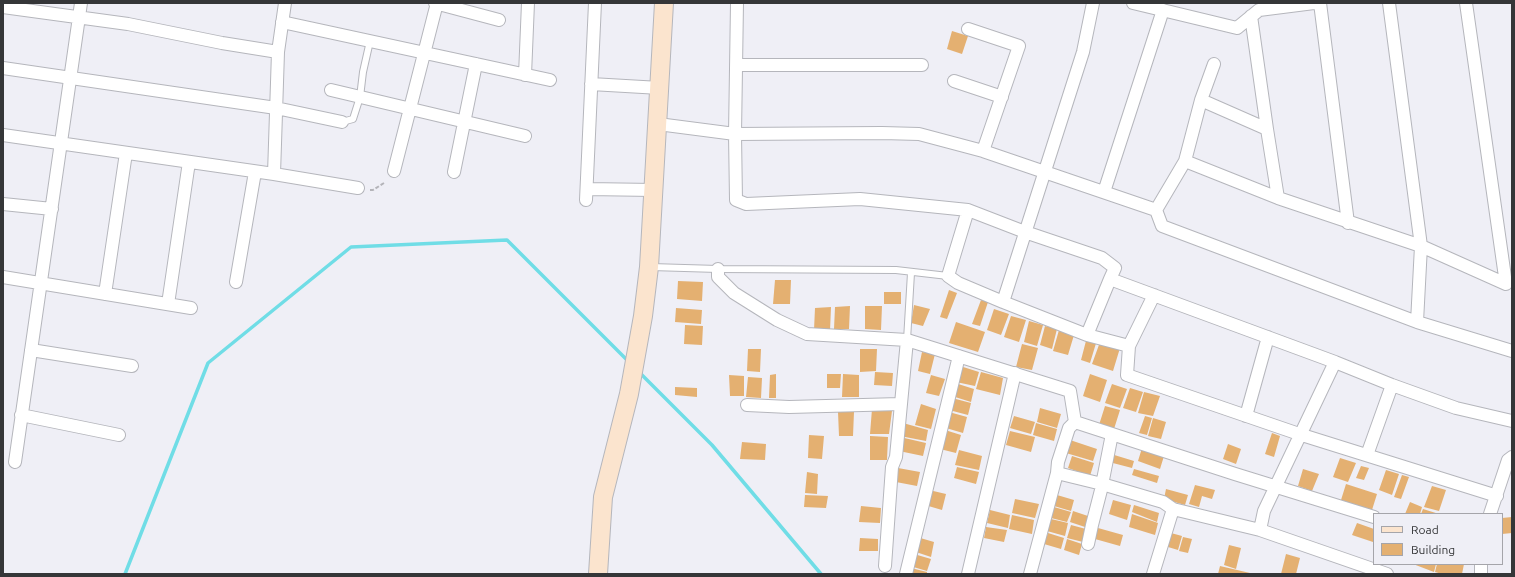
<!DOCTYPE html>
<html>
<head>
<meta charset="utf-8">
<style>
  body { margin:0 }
  #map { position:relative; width:1515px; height:577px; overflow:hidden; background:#efeff6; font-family:Ubuntu,sans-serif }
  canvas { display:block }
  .frame { position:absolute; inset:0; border:4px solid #353638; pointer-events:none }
  .legend { position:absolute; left:1373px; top:513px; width:130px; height:52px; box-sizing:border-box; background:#efeff6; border:1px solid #a5a5aa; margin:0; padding:5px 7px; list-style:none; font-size:12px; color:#353638 }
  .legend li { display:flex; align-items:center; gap:8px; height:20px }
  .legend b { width:20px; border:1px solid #a5a5aa }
</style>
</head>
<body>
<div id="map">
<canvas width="1515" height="577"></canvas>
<div class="frame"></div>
<ul class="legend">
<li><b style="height:5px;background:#fbe4ce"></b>Road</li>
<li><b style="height:11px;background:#e4b071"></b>Building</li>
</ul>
</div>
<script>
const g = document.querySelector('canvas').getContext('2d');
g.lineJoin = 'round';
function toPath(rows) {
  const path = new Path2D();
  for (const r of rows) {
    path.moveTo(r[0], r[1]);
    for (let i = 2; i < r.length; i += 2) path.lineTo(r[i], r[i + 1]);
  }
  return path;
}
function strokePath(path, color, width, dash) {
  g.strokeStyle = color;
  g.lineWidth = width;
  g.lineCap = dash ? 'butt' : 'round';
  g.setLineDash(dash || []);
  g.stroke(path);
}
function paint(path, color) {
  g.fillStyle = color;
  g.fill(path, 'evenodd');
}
const stream = toPath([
  [639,372,712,445,821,574],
  [125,574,208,363,351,247,507,240,629,362]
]);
const building = toPath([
  [952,31,968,36,962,54,947,49],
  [775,280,791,280,790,304,773,304],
  [678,281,703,282,702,301,677,299],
  [949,290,957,293,947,319,940,317],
  [884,292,901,292,901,304,884,304],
  [981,300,988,302,980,326,972,324],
  [914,305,930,309,923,326,911,323],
  [850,306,849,329,834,329,835,307],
  [865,306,882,306,881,330,865,329],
  [831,307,830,331,814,330,815,308],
  [676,308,702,310,701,324,675,322],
  [994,309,1009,314,1001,335,987,330],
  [1011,316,1026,320,1019,342,1004,337],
  [1029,321,1043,325,1037,346,1024,342],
  [956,322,985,332,978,352,949,343],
  [685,325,703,326,702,345,684,344],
  [1045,326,1057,329,1052,349,1040,345],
  [1059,330,1074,335,1068,355,1053,351],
  [1087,337,1097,340,1090,363,1081,360],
  [1100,342,1120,348,1113,371,1092,364],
  [1022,344,1038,348,1032,370,1016,367],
  [748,349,761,349,760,372,747,371],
  [860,349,877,349,876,371,860,372],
  [922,352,935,354,930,374,918,371],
  [960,366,979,372,975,386,956,382],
  [875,372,893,373,892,386,874,385],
  [981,372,1003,378,1000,395,976,389],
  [776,374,776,398,769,398,770,375],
  [827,374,841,374,840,388,827,388],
  [843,374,859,375,859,397,842,397],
  [1090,374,1107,380,1100,402,1083,396],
  [729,375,744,376,744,396,730,396],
  [931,375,945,379,939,396,926,393],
  [748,377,762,378,761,398,746,397],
  [955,383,974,389,971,402,952,396],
  [1112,384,1127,389,1120,408,1105,403],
  [675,387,697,388,697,397,675,395],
  [1130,388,1143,392,1136,412,1123,408],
  [1144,392,1160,396,1153,416,1138,413],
  [952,398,971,403,968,415,949,410],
  [921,404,936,409,931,429,915,425],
  [1105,406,1120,410,1114,429,1099,425],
  [1040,408,1061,414,1057,428,1037,422],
  [872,409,892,411,889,434,870,434],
  [838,412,854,412,853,436,839,436],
  [949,412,967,417,963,433,946,428],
  [1014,416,1035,422,1031,434,1010,428],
  [1145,416,1152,418,1147,435,1139,433],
  [1153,418,1166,422,1161,439,1148,436],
  [903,423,928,430,926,441,900,436],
  [1036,423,1057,429,1054,441,1033,435],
  [945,430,961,435,956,453,940,449],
  [1010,431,1035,437,1031,452,1006,445],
  [1272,433,1280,436,1274,457,1265,454],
  [809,435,824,436,822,459,808,458],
  [870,436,888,437,887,460,870,460],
  [900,437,926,443,923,456,899,451],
  [1070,440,1097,449,1093,461,1066,453],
  [742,442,766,444,765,460,740,459],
  [1228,444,1241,449,1236,464,1223,459],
  [1142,448,1164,456,1160,469,1138,461],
  [959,450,982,456,979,470,955,465],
  [1111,454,1134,461,1132,468,1109,462],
  [1072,456,1094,463,1090,476,1068,468],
  [1340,458,1356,463,1348,482,1333,477],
  [1361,466,1369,468,1364,480,1356,478],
  [957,467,979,472,976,484,954,478],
  [898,468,920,472,917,486,896,482],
  [1134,469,1159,476,1157,483,1132,475],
  [1303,469,1319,474,1312,491,1298,486],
  [1386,470,1399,474,1392,495,1379,490],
  [807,472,818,474,817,494,805,493],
  [1402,475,1409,477,1401,499,1394,497],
  [1346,484,1377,494,1372,510,1341,500],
  [1195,485,1215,490,1212,499,1202,496,1199,507,1189,504],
  [1432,486,1446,490,1439,511,1424,507],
  [1166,489,1188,495,1185,505,1164,499],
  [929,490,946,494,942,510,925,505],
  [805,495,828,496,826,508,804,507],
  [1057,495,1074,500,1071,511,1054,506],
  [1015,499,1039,504,1035,518,1012,513],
  [1113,500,1131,505,1127,520,1109,514],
  [1410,502,1422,507,1420,514,1405,514],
  [1134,505,1159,513,1157,522,1132,512],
  [861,506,881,508,880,523,859,522],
  [1054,507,1071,512,1067,522,1051,518],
  [1423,509,1439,514,1421,514],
  [990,510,1010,515,1008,528,987,523],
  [1073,511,1091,517,1088,528,1070,522],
  [1132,514,1158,523,1155,535,1129,527],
  [1012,515,1034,520,1032,534,1009,529],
  [1512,517,1512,533,1502,534,1502,518],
  [1051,519,1068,523,1065,536,1047,531],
  [1357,523,1374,529,1373,542,1352,535],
  [1071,525,1086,529,1083,542,1067,538],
  [986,527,1007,530,1004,542,984,538],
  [1098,528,1123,535,1120,546,1095,539],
  [1048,533,1064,538,1061,549,1044,544],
  [1171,533,1182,536,1178,550,1168,547],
  [917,537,934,542,931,557,913,551],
  [1183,537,1192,539,1188,553,1179,551],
  [860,538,878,539,878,551,859,551],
  [1067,539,1082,544,1079,555,1064,550],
  [1229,545,1241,548,1236,569,1224,565],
  [914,554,931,559,927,571,910,566],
  [1286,554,1300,558,1296,574,1281,574],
  [1413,564,1436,564,1434,572],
  [1437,564,1464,564,1462,574,1442,574,1435,572],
  [1220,566,1250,573,1250,574,1218,574],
  [911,568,927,572,927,574,909,574]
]);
const path = toPath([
  [370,190,373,190,384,183]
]);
const lane = toPath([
  [342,122,353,119,360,97,363,72,370,41],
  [651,267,718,269,896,270,948,276],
  [907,340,911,273]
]);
const street = toPath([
  [435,3,499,20],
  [737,3,735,134,736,200,746,204,860,199,968,210,1025,232,1102,258,1115,268,1110,279],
  [1093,3,1083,52,1003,302,1087,335,1110,279,1335,362,1264,511,1260,530,1387,574],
  [1133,3,1237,28,1259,10,1314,3],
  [1320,3,1348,223],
  [3,7,128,24,222,43,278,52,285,3],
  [1251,16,1267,129,1201,100,1185,161,1278,198,1421,246,1506,284,1466,3],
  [282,22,550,80],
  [968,29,1019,46,983,151],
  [736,65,922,65],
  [3,68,276,108,342,122],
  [525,75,528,3],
  [954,81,1002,97],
  [591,84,660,88],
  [331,90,525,136],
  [1201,100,1214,64],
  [658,124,735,134,882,133,919,134,983,151,1156,210],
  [1267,129,1278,198],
  [3,135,274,174,358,188],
  [1185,161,1156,210,1162,226,1417,322,1421,246,1389,3],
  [394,171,437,3],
  [454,172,476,64],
  [274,174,278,52],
  [587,189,654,190],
  [1104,192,1163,10],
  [586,200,595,3],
  [3,204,52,209],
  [968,210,948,276,958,283,1003,302],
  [718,269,718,277,734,293,777,320,807,334,907,340,1070,391,1075,422,1069,428,1058,462,1057,473,1030,574],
  [3,277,191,308],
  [236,282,255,172],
  [105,294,126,153],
  [1154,295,1129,346,1127,375,1302,435,1497,496],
  [168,304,189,162],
  [1417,322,1512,351],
  [1087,335,1129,346],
  [31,350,132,366],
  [1335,362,1392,385,1456,408,1512,421],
  [747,405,789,407,900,404],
  [21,415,119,435],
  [1246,416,1268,337],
  [1075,422,1235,474,1374,517],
  [1367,455,1392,385],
  [15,462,81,3],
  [1057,473,1102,484,1163,502,1173,509,1260,530],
  [1490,514,1508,460,1512,457],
  [1088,544,1092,525,1101,490,1112,434],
  [1481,564,1481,574],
  [885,566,892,467,896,457,907,340],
  [906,574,959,356],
  [968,574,1015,373],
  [1153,574,1173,509]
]);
const secondary = toPath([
  [598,574,603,497,629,394,643,316,649,267,664,3]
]);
strokePath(stream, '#70dde6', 3.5);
paint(building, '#e4b071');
strokePath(lane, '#b5b6bc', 8);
strokePath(street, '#b5b6bc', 14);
strokePath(secondary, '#b5b6bc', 20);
strokePath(path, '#b4b4b9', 2, [4, 2]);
strokePath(lane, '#fff', 6);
strokePath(street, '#fff', 12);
strokePath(secondary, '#fbe4ce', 18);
</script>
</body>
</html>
